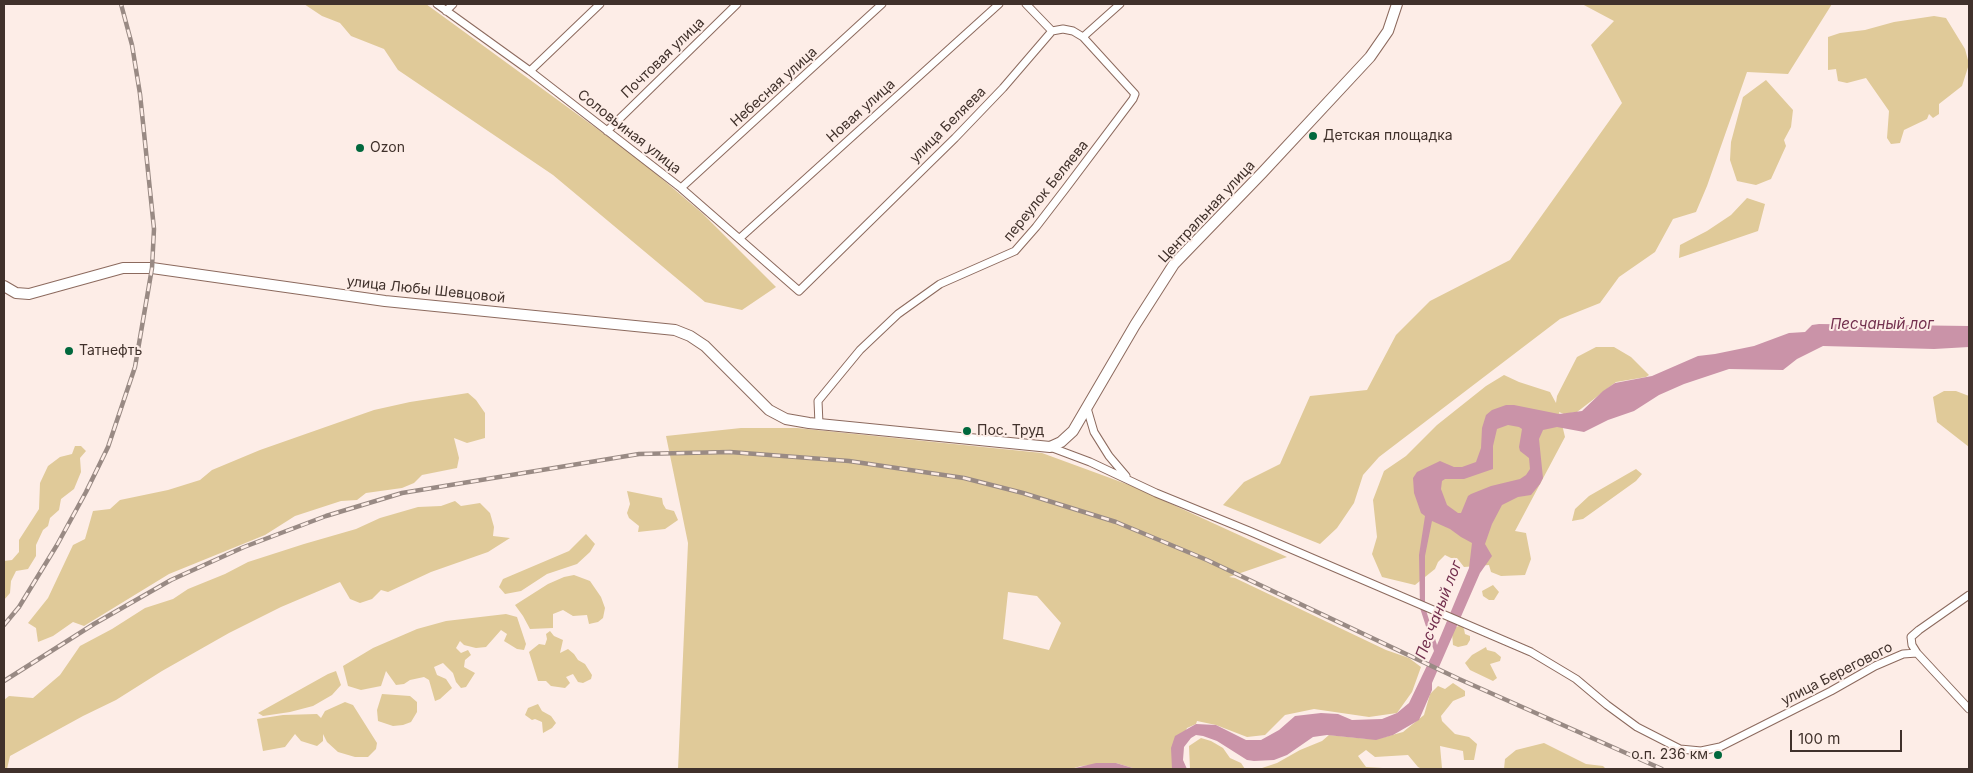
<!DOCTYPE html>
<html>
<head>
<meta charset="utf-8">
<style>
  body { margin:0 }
  #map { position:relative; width:1973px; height:773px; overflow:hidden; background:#fdede7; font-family:Inter,sans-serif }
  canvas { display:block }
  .frame { position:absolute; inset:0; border:5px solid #40312b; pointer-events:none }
  .scale { position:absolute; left:1790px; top:730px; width:112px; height:22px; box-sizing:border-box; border:2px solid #40312b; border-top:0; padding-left:6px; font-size:15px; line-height:18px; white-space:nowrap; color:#40312b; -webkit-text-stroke:4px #fdede7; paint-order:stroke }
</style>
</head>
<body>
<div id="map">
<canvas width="1973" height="773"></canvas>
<div class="frame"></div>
<div class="scale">100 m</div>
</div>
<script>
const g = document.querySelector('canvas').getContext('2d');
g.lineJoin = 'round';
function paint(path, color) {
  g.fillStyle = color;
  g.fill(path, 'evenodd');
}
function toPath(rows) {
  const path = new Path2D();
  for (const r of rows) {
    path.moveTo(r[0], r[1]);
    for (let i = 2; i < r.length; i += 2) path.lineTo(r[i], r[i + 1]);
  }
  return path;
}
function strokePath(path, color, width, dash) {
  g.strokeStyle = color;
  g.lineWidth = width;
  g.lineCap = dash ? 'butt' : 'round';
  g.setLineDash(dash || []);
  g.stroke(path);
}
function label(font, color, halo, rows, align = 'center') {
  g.font = font + ' Inter,sans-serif';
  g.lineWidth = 4;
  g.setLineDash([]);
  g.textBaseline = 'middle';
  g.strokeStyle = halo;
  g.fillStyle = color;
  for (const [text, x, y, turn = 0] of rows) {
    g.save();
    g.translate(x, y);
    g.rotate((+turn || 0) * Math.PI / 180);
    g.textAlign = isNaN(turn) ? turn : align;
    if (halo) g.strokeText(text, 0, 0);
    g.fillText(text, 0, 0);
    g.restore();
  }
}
const green = toPath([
  [304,4,426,4,640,160,702,213,776,287,742,310,705,302,553,175,398,70,384,49,351,36,340,23,322,16],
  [1582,4,1832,4,1788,74,1747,72,1707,186,1696,212,1673,219,1655,252,1619,277,1600,303,1560,319,1379,457,1363,475,1354,503,1337,528,1320,544,1223,505,1244,482,1280,464,1310,396,1367,390,1396,335,1430,301,1510,260,1622,103,1591,45,1614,21],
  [1934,16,1946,18,1965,49,1969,64,1962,86,1939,104,1939,114,1933,118,1929,114,1927,119,1904,130,1900,143,1891,144,1887,138,1889,111,1866,78,1847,83,1838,81,1836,69,1828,70,1828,37,1840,33,1865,30,1894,22],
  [1766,80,1793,110,1791,127,1784,140,1786,146,1771,179,1756,185,1737,181,1730,160,1731,142,1743,97],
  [1747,198,1765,204,1758,231,1679,258,1680,245,1707,231,1731,215],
  [1596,347,1614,347,1631,357,1649,375,1646,377,1616,382,1577,412,1564,414,1559,412,1565,437,1515,531,1526,533,1531,559,1525,575,1501,576,1491,572,1489,565,1464,567,1457,558,1451,558,1445,555,1438,562,1435,569,1415,585,1382,577,1372,554,1377,537,1373,500,1384,471,1406,456,1437,425,1486,386,1504,375,1519,382,1550,392,1556,403,1557,396,1577,357],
  [1944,391,1956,391,1969,396,1969,447,1937,422,1933,397],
  [468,393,476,400,485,413,485,438,467,443,454,438,459,458,457,468,422,475,414,483,402,488,366,493,357,500,341,501,295,516,265,535,169,574,84,626,73,622,53,636,38,642,36,628,28,623,48,598,73,545,85,539,93,511,110,509,120,500,168,490,200,480,212,470,260,450,374,410,410,402],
  [741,428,797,428,1042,453,1132,486,1287,557,1229,577,1235,578,1386,650,1409,658,1421,667,1412,692,1397,713,1369,717,1314,709,1285,715,1265,735,1247,737,1216,725,1197,721,1196,724,1187,728,1172,763,1172,769,1136,769,1116,763,1081,766,1071,769,678,769,688,543,666,436],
  [1008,592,1037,596,1061,623,1049,650,1003,639],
  [75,446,81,446,86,451,80,458,81,472,74,489,61,499,59,510,50,518,48,526,43,530,36,545,36,556,28,569,16,571,11,581,10,593,4,600,4,561,12,560,19,552,19,540,39,509,40,483,48,466,60,457,72,454],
  [1636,469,1642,474,1636,481,1583,519,1572,521,1575,509,1589,496],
  [627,491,662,498,663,504,666,509,674,511,678,520,665,529,638,532,639,526,629,518,627,513,630,504],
  [455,501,461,506,480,503,490,513,494,527,493,536,510,538,488,552,431,572,388,592,381,590,372,599,360,603,350,599,340,582,281,607,229,633,162,671,116,700,83,716,10,756,7,769,4,769,4,700,9,696,33,698,60,675,80,646,112,629,145,608,173,599,188,589,225,574,248,562,304,544,356,529,380,518,418,507,441,506],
  [586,534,595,544,590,552,577,564,547,574,521,591,505,594,499,587,503,579,569,551],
  [574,575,590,581,601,597,605,608,603,618,598,622,589,624,587,615,573,616,563,610,553,614,553,628,530,629,523,616,515,605,548,584,564,577],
  [1493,585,1499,592,1494,600,1489,600,1483,596,1482,591],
  [506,614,517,617,526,644,524,650,517,649,504,641,507,634,501,630,486,647,476,648,464,645,460,641,456,648,461,653,468,650,471,655,465,660,464,667,475,673,466,687,461,688,456,682,453,673,443,663,434,667,437,675,446,679,452,688,440,699,435,701,429,680,424,677,410,680,404,684,396,685,386,671,381,686,361,690,348,686,343,666,373,648,417,629,446,621],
  [1461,625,1464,629,1465,634,1470,636,1470,640,1467,645,1458,647,1453,645,1452,633,1454,628],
  [550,631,554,636,563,640,560,653,568,649,574,654,578,660,585,664,592,675,591,679,583,683,578,682,573,674,566,677,570,683,565,688,551,686,546,681,538,681,529,652,539,644,545,645,547,639,546,634],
  [1486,647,1487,650,1495,652,1501,657,1500,661,1490,664,1497,678,1493,681,1470,670,1465,663,1472,655],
  [336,671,341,685,332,695,313,706,290,712,263,716,258,713,328,674],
  [1453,683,1465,691,1465,696,1453,701,1441,716,1442,721,1455,734,1469,737,1477,744,1474,760,1464,760,1463,751,1440,746,1442,768,1438,769,1422,769,1418,767,1408,755,1375,757,1366,750,1358,756,1366,767,1400,769,1259,769,1277,763,1300,750,1322,741,1329,735,1368,739,1385,737,1403,732,1424,715,1430,694,1438,686,1445,689],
  [382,694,410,696,417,702,417,712,411,722,403,725,393,726,378,721,377,710],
  [345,702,353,705,377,743,376,749,368,757,355,757,338,752,327,742,323,734,323,741,317,746,301,741,295,734,285,747,263,751,257,719,283,715,317,714,321,718,325,711],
  [538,704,542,711,551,716,556,723,552,728,543,733,542,722,535,719,532,720,525,715,528,708],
  [1201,738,1211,741,1223,748,1230,758,1241,763,1245,769,1190,769,1189,746],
  [1544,743,1586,764,1603,766,1606,769,1504,769,1505,759,1516,750]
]);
const water = toPath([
  [1819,324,1969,326,1969,347,1934,349,1823,346,1797,359,1783,370,1729,369,1684,384,1659,395,1634,411,1608,420,1584,432,1557,427,1543,430,1539,439,1543,478,1540,484,1531,495,1518,497,1502,505,1492,524,1485,544,1492,556,1480,573,1432,683,1432,690,1419,720,1393,735,1376,740,1327,735,1313,737,1287,755,1274,760,1254,761,1247,760,1217,741,1203,736,1196,735,1191,738,1184,747,1183,760,1187,769,1172,769,1171,748,1175,736,1196,724,1216,725,1246,740,1261,740,1279,730,1295,716,1321,713,1338,714,1352,720,1382,719,1397,713,1409,703,1434,651,1420,608,1419,555,1425,516,1421,513,1414,493,1413,478,1417,472,1440,461,1454,467,1462,467,1476,462,1481,448,1482,428,1486,415,1492,410,1506,405,1514,405,1559,414,1582,411,1603,391,1615,383,1652,376,1698,356,1715,354,1754,346,1789,333,1805,332,1812,325],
  [1508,425,1519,427,1522,429,1519,447,1520,451,1529,458,1530,469,1526,475,1520,479,1491,486,1471,494,1468,496,1461,513,1458,513,1447,505,1441,489,1442,481,1445,479,1464,479,1493,469,1493,446,1497,429],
  [1432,521,1450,529,1461,537,1472,543,1469,568,1437,645,1425,607,1425,556],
  [1096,763,1116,763,1136,769,1071,769]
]);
const street = toPath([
  [437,4,530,71,681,188,799,291,955,138,1003,88,1052,31,1063,29,1073,31,1083,37,1120,4],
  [1026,4,1052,31],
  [446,11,453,4],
  [530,71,600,4],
  [607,131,737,4],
  [681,188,882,4],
  [740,238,999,4],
  [1087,408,1094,432,1109,456,1126,476],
  [819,424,818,401,860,350,898,314,940,284,1015,251,1036,227,1066,188,1133,99,1135,94,1083,37],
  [1050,447,1090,462,1156,493,1249,531,1531,652,1576,679,1607,705,1637,727,1680,749,1701,751,1720,747,1831,691,1875,666,1903,654,1917,653,1969,709],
  [1917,653,1912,645,1911,637,1919,630,1969,595]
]);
const secondary = toPath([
  [4,286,16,293,29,294,123,268,152,268,385,301,675,330,690,336,705,346,769,410,786,419,809,423,1050,447,1061,442,1073,431,1135,325,1174,264,1262,173,1370,57,1388,31,1397,4]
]);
const rail = toPath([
  [4,625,19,607,57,545,86,492,108,447,135,367,152,268,154,229,140,94,132,45,121,4],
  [4,681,94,624,171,580,244,547,326,516,402,493,639,454,730,452,849,461,964,478,1023,493,1116,522,1207,560,1459,679,1662,769]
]);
const markers = [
  [1313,136,5,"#01683d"],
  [360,148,5,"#01683d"],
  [69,351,5,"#01683d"],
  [967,431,5,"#01683d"],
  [1718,755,5,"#01683d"]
];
const streetNames = [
  ["Почтовая улица",663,58,-44],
  ["Небесная улица",774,87,-42],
  ["Новая улица",861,111,-42],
  ["улица Беляева",948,125,-45],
  ["Соловьиная улица",629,132,38],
  ["переулок Беляева",1046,191,-51],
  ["Центральная улица",1207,212,-47],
  ["улица Любы Шевцовой",426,290,6],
  ["улица Берегового",1837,674,-27]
];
const poiNames = [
  ["Детская площадка",1323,136],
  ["Ozon",370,148],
  ["Татнефть",79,351],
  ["Пос. Труд",977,431],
  ["о.п. 236 км",1708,755,"right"]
];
const waterNames = [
  ["Песчаный лог",1882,324],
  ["Песчаный лог",1439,610,-69]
];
paint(green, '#e0ca99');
paint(water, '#ca93a8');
strokePath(street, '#8c6a5e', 9);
strokePath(secondary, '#8c6a5e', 12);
strokePath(street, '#fff', 7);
strokePath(secondary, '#fff', 10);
strokePath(rail, '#998a84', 4.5);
strokePath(rail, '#fdede7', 2.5, [8]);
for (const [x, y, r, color] of markers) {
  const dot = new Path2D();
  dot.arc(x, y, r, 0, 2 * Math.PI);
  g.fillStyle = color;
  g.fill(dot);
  strokePath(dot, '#fdede7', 2);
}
label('14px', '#40312b', '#fdede7', streetNames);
label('14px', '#40312b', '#fdede7', poiNames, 'left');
label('italic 15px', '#74314f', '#fdede7', waterNames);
</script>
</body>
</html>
